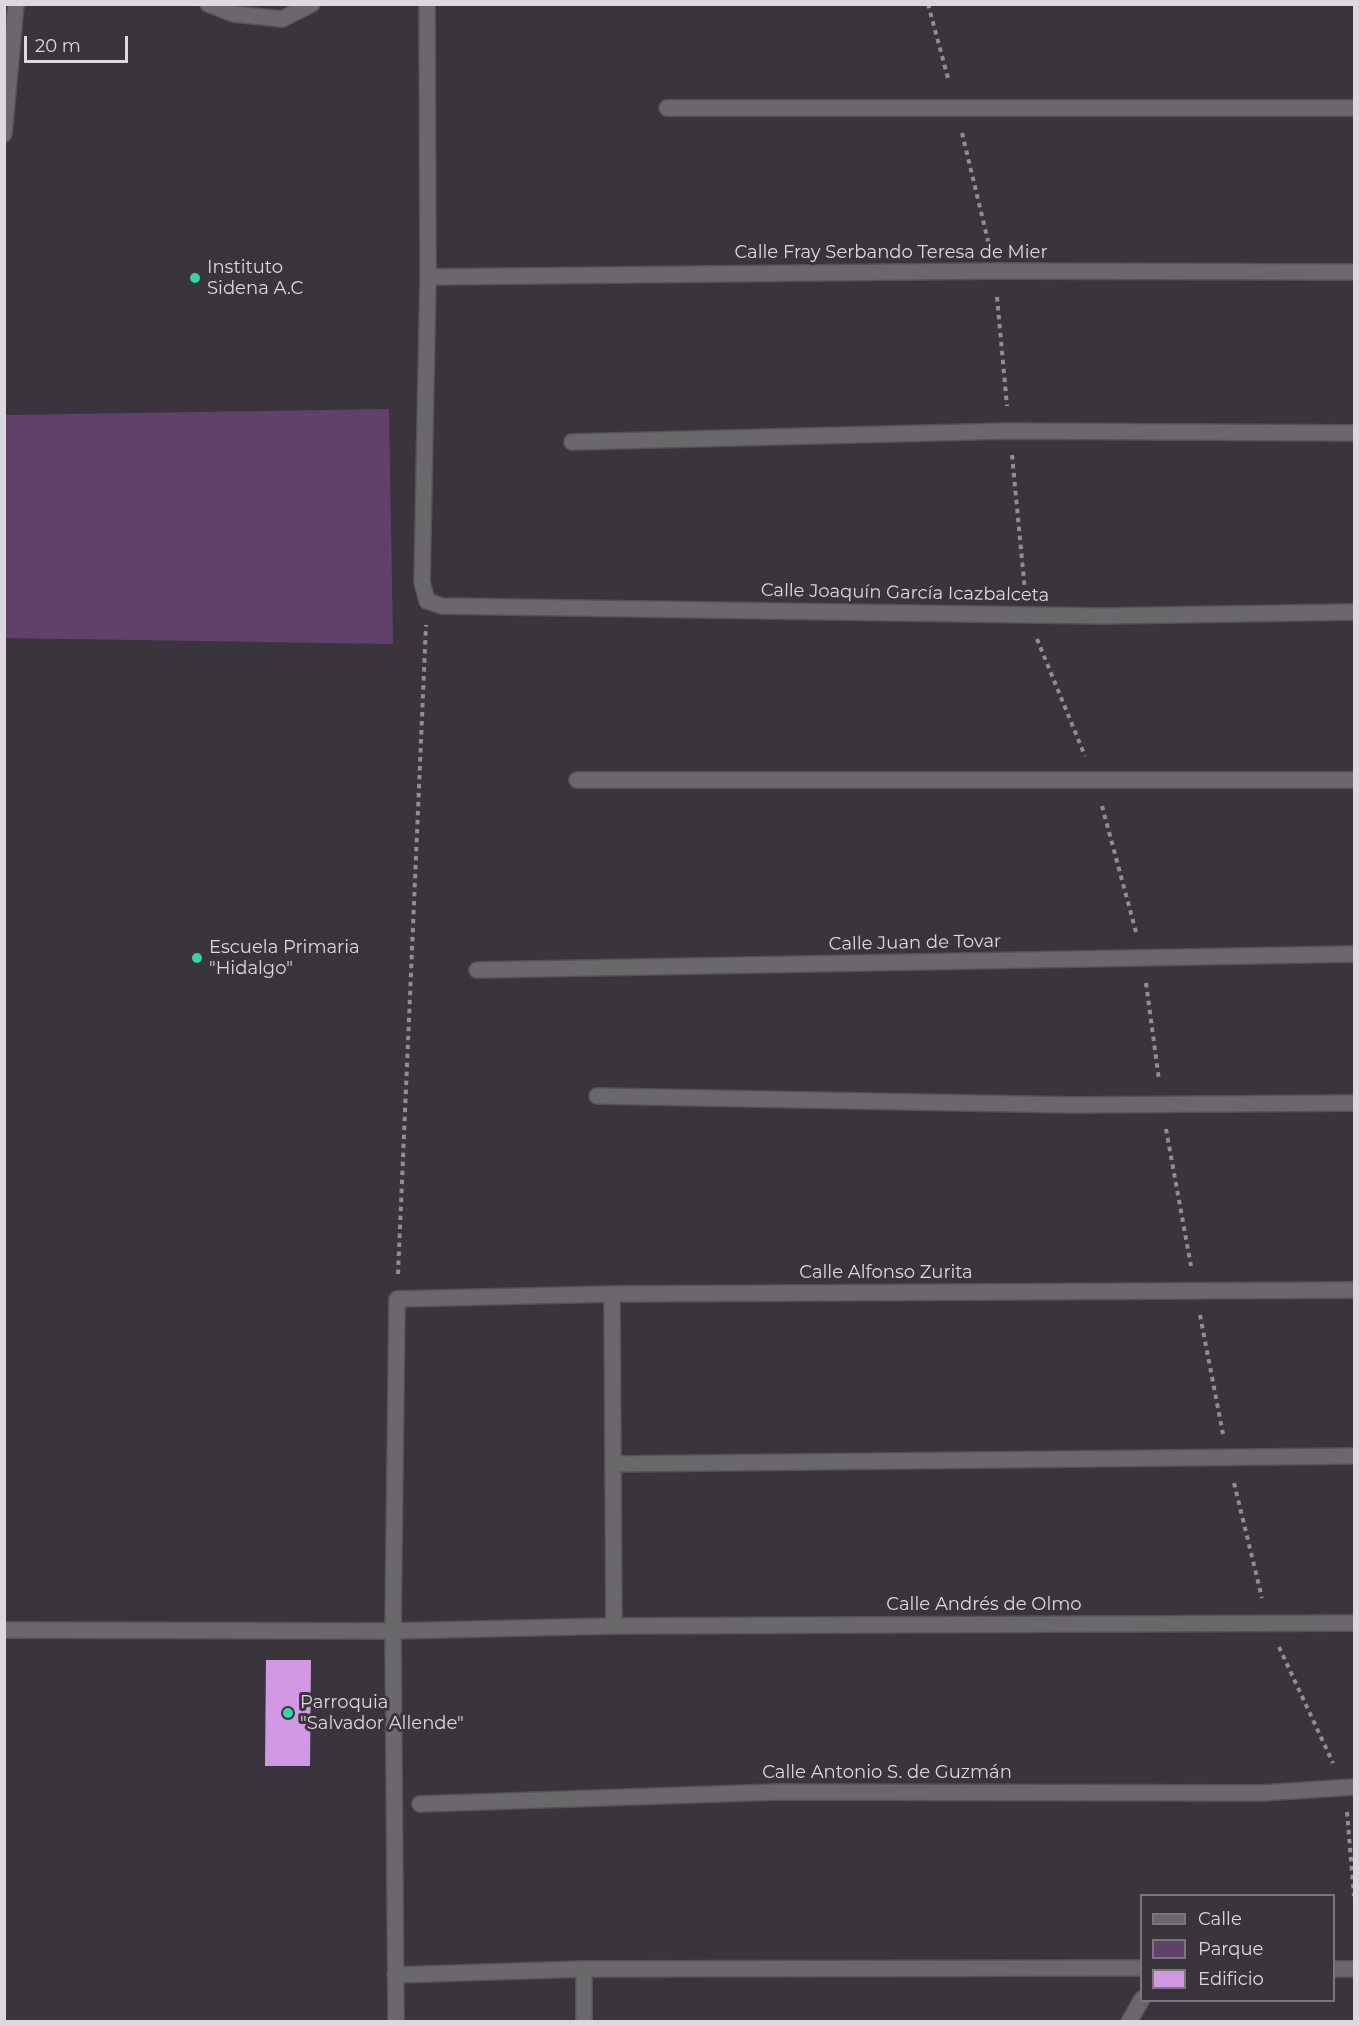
<!DOCTYPE html>
<html>
<head>
<meta charset="utf-8">
<style>
  body { margin:0 }
  #map { position:relative; width:1359px; height:2026px; overflow:hidden; background:#3a353c; font-family:Montserrat,sans-serif }
  canvas { display:block }
  .frame { position:absolute; inset:0; border:6px solid #dcd8dd; pointer-events:none }
  .legend { position:absolute; left:1140px; top:1894px; width:195px; height:108px; box-sizing:border-box; background:#3a353c; border:2px solid #7b767c; margin:0; padding:8px 10px; list-style:none; font-size:18px; color:#dcd8dd }
  .legend li { display:flex; align-items:center; gap:12px; height:30px }
  .legend b { width:30px; border:2px solid #7b767c }
  .scale { position:absolute; left:24px; top:36px; width:104px; height:27px; box-sizing:border-box; border:3px solid #dcd8dd; border-top:0; padding-left:8px; font-size:18px; line-height:21px; white-space:nowrap; color:#dcd8dd; -webkit-text-stroke:4px #3a353c; paint-order:stroke }
</style>
</head>
<body>
<div id="map">
<canvas width="1359" height="2026"></canvas>
<div class="frame"></div>
<ul class="legend">
<li><b style="height:8px;background:#6b686c"></b>Calle</li>
<li><b style="height:16px;background:#604169"></b>Parque</li>
<li><b style="height:16px;background:#d298e3"></b>Edificio</li>
</ul>
<div class="scale">20 m</div>
</div>
<script>
const g = document.querySelector('canvas').getContext('2d');
g.lineJoin = 'round';
function paint(path, color) {
  g.fillStyle = color;
  g.fill(path, 'evenodd');
}
function toPath(rows) {
  const path = new Path2D();
  for (const r of rows) {
    path.moveTo(r[0], r[1]);
    for (let i = 2; i < r.length; i += 2) path.lineTo(r[i], r[i + 1]);
  }
  return path;
}
function strokePath(path, color, width, dash) {
  g.strokeStyle = color;
  g.lineWidth = width;
  g.lineCap = dash ? 'butt' : 'round';
  g.setLineDash(dash || []);
  g.stroke(path);
}
function label(font, color, halo, rows, align = 'center') {
  g.font = font + ' Montserrat,sans-serif';
  g.lineWidth = 6;
  g.setLineDash([]);
  g.textBaseline = 'middle';
  g.strokeStyle = halo;
  g.fillStyle = color;
  for (const [text, x, y, turn = 0] of rows) {
    g.save();
    g.translate(x, y);
    g.rotate((+turn || 0) * Math.PI / 180);
    g.textAlign = isNaN(turn) ? turn : align;
    if (halo) g.strokeText(text, 0, 0);
    g.fillText(text, 0, 0);
    g.restore();
  }
}
const green = toPath([
  [389,409,393,644,5,638,5,415]
]);
const building = toPath([
  [266,1660,311,1660,310,1766,265,1766]
]);
const path = toPath([
  [928,4,949,82],
  [962,133,989,245],
  [997,297,1007,406],
  [1012,455,1025,591],
  [1037,639,1085,756],
  [1102,806,1136,932],
  [1146,983,1159,1080],
  [1166,1129,1191,1266],
  [398,1274,426,625],
  [1200,1315,1223,1434],
  [1234,1483,1262,1598],
  [1279,1647,1333,1763],
  [1347,1812,1354,1896]
]);
const minor = toPath([
  [208,4,234,14,282,19,312,4],
  [427,4,428,277,422,582,427,601,442,606,1103,616,1354,612],
  [667,108,1354,108],
  [4,134,16,4],
  [428,277,995,271,1354,272],
  [572,442,1009,431,1354,433],
  [577,780,1354,780],
  [477,970,1354,954],
  [597,1096,1073,1105,1354,1103],
  [612,1294,614,1626],
  [613,1464,1354,1456],
  [4,1630,393,1631,614,1626,1354,1623],
  [420,1804,778,1792,1261,1793,1354,1787],
  [1334,1969,1354,1969],
  [395,1975,584,1969,1142,1968],
  [396,2022,393,1631,397,1299,612,1294,1354,1290],
  [584,2022,584,1969],
  [1129,2022,1142,1999]
]);
const markers = [
  [195,278,6,"#37d4a6"],
  [197,958,6,"#37d4a6"],
  [288,1713,6,"#37d4a6"]
];
const streetNames = [
  ["Calle Fray Serbando Teresa de Mier",891,253],
  ["Calle Joaquín García Icazbalceta",905,593,1],
  ["Calle Juan de Tovar",915,943,-1],
  ["Calle Alfonso Zurita",886,1273],
  ["Calle Andrés de Olmo",984,1605],
  ["Calle Antonio S. de Guzmán",887,1773]
];
const poiNames = [
  ["Instituto",207,268],
  ["Sidena A.C",207,289],
  ["Escuela Primaria",209,948],
  ["\"Hidalgo\"",209,969],
  ["Parroquia",300,1703],
  ["\"Salvador Allende\"",300,1724]
];
paint(green, '#604169');
paint(building, '#d298e3');
strokePath(minor, '#575259', 18);
strokePath(path, '#918d93', 4, [4.5, 4.5]);
strokePath(minor, '#6b686c', 15);
for (const [x, y, r, color] of markers) {
  const dot = new Path2D();
  dot.arc(x, y, r, 0, 2 * Math.PI);
  g.fillStyle = color;
  g.fill(dot);
  strokePath(dot, '#3a353c', 2);
}
label('18px', '#dcd8dd', '#3a353c', streetNames);
label('18px', '#dcd8dd', '#3a353c', poiNames, 'left');
</script>
</body>
</html>
